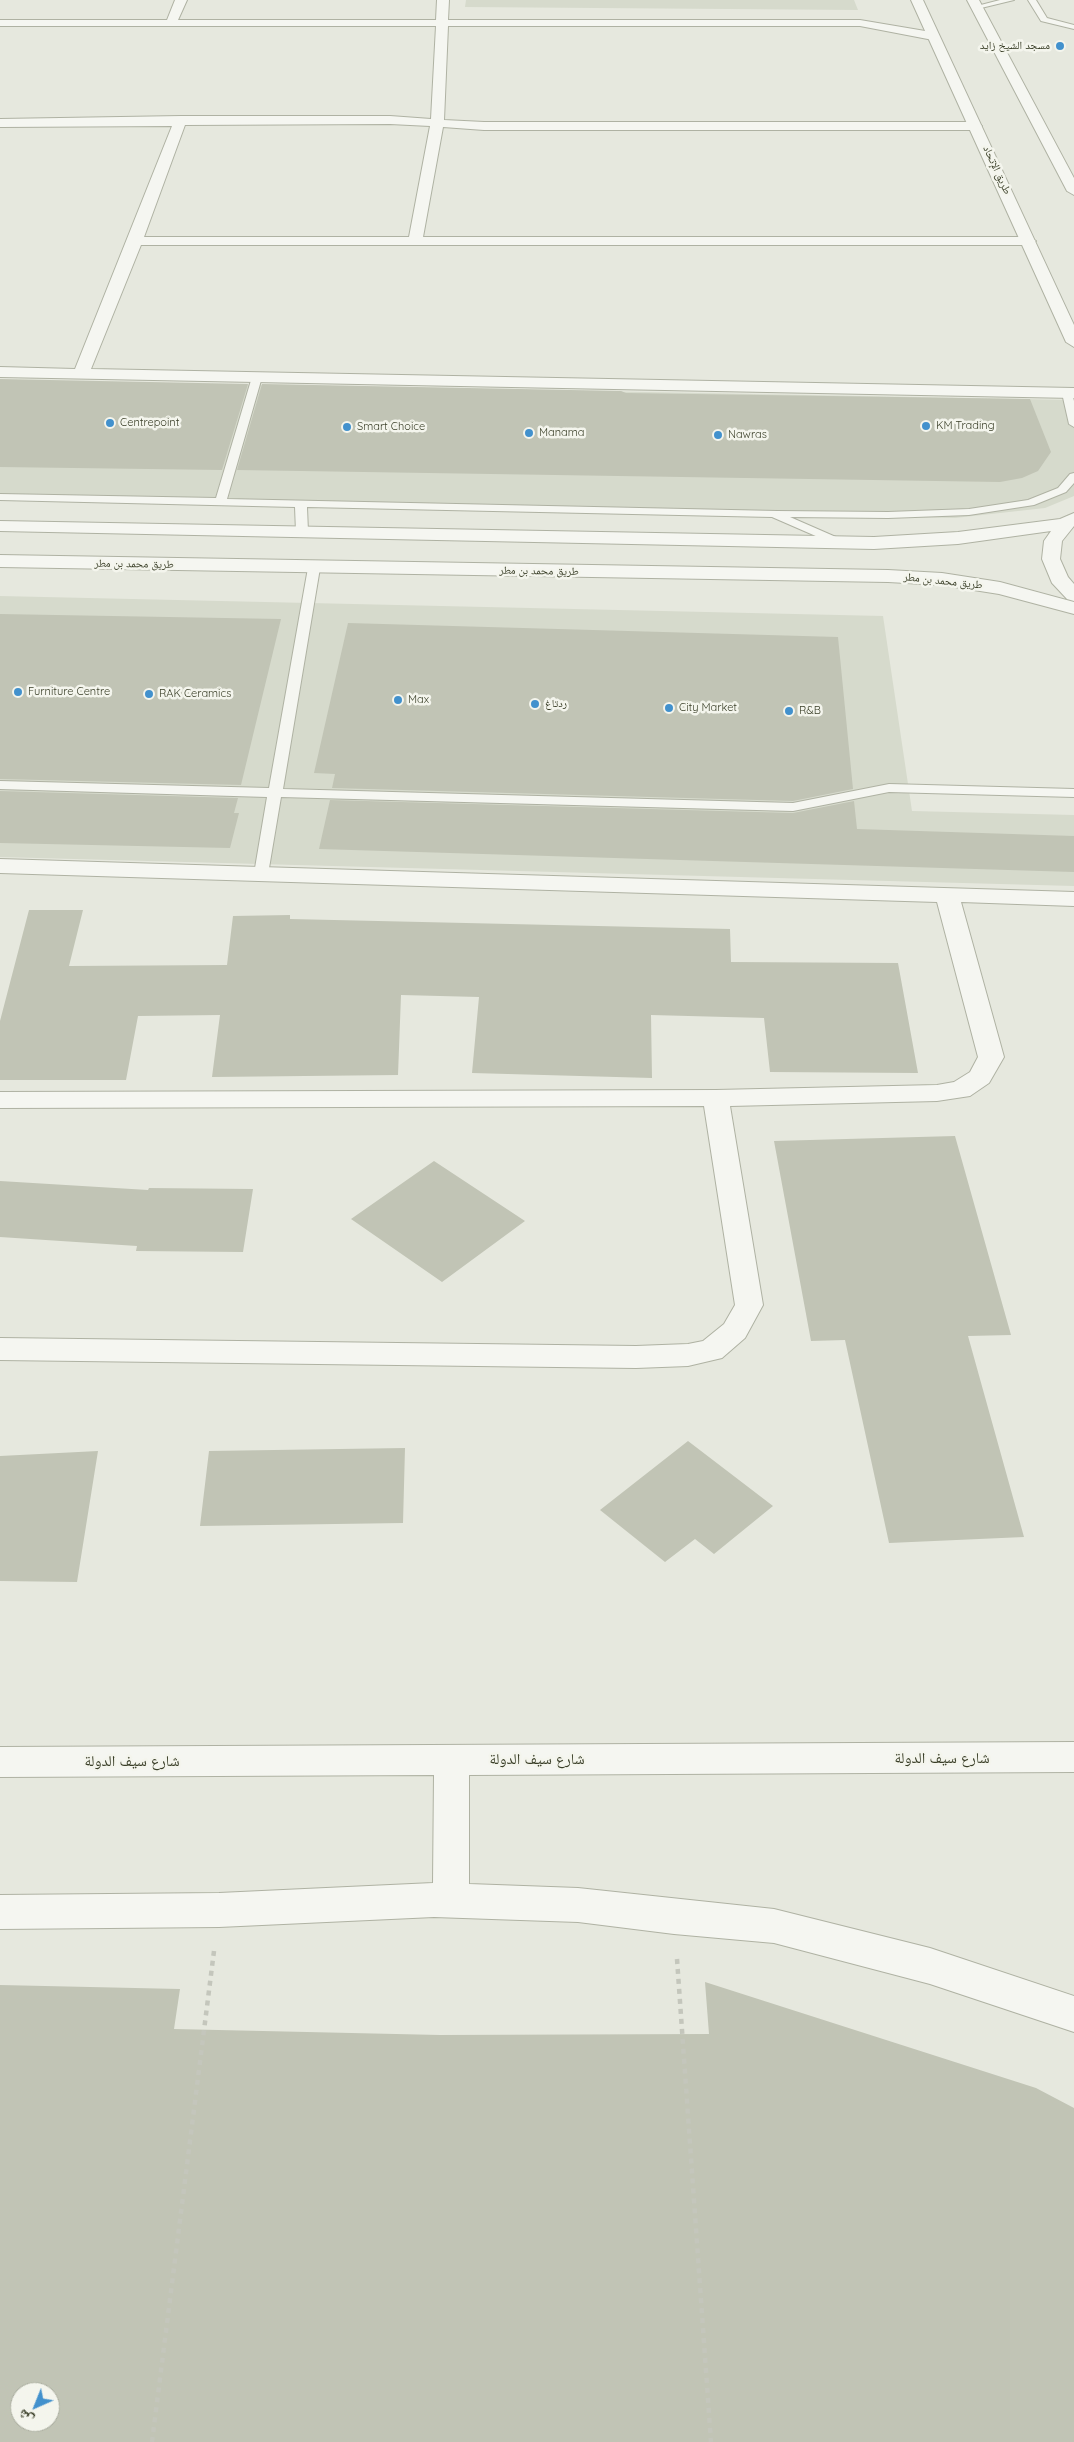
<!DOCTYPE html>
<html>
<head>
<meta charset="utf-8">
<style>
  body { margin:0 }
  #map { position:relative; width:1074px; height:2442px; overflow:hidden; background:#e6e8de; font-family:Quicksand,"Noto Naskh Arabic",sans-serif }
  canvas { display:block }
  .north { position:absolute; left:10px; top:2382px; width:50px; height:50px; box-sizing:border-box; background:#f4f5ed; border:1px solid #a9ac9e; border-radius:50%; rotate:224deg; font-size:14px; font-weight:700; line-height:20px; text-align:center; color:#393e27 }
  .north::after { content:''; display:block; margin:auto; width:18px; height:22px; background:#4291cd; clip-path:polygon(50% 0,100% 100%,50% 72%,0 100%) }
</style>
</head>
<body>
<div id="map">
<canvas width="1074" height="2442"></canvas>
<div class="north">ش</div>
</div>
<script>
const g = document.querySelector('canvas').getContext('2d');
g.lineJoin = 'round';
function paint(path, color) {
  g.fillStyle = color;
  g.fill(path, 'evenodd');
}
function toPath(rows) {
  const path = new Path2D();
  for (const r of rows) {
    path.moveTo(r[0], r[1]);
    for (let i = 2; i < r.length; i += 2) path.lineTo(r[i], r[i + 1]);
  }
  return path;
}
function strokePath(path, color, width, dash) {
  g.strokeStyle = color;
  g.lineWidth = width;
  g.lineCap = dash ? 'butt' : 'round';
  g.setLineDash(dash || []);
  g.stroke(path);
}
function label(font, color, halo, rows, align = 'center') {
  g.font = font + ' Quicksand,"Noto Naskh Arabic",sans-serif';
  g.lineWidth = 5;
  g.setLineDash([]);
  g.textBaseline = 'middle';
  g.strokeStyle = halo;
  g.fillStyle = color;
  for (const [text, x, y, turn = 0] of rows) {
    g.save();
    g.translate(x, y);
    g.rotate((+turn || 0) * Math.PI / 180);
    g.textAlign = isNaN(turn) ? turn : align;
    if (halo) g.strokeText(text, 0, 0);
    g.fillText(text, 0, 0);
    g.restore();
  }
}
const built = toPath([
  [466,0,854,0,858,10,465,7],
  [0,380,1074,400,1074,496,1045,508,955,518,0,499],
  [0,596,883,616,912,811,1074,815,1074,886,0,857]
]);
const building = toPath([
  [0,379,248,384,222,470,0,467],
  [262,384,621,391,626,393,1030,399,1051,452,1038,471,1022,478,1000,482,237,470],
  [0,614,281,619,241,785,0,779],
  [348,623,838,637,853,789,793,801,332,788,335,774,314,773],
  [0,791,238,798,234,813,239,813,230,848,0,843],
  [330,800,793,813,854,801,857,829,1074,836,1074,872,319,849],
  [29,910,83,910,69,966,227,965,233,916,290,915,290,919,730,929,731,962,898,963,918,1073,770,1072,764,1018,651,1015,652,1078,472,1073,479,997,401,995,398,1075,212,1077,220,1015,138,1016,126,1080,0,1080,0,1021],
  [955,1136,1011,1335,968,1336,1024,1537,889,1543,845,1340,811,1341,774,1141],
  [434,1161,525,1221,442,1282,351,1219],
  [0,1181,148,1190,149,1188,253,1189,243,1252,136,1251,137,1246,0,1237],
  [688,1441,773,1506,714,1554,695,1539,665,1562,600,1510],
  [405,1448,403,1523,200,1526,209,1451],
  [98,1451,77,1582,0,1581,0,1456],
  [705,1982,1036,2088,1074,2108,1074,2442,0,2442,0,1985,180,1989,174,2029,440,2035,709,2034],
  [20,2392,50,2392,50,2422,20,2422]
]);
const path = toPath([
  [677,1959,711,2442],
  [152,2442,214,1951]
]);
const service = toPath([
  [1000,0,1014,0,977,9,973,7,1000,0],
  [1028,0,1036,0,1047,18,1074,25,1074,29,1041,21,1028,0],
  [257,374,262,377,227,499,777,511,888,512,969,509,1028,500,1058,488,1070,474,1074,473,1074,483,1066,492,1034,505,969,515,888,518,790,517,845,541,847,543,841,547,772,517,307,507,308,532,302,536,296,532,295,507,0,500,0,494,216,498,252,377,257,374],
  [1067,390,1072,393,1074,401,1074,427,1069,424,1062,393,1067,390],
  [314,564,320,568,283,789,793,803,889,784,1074,789,1074,797,889,792,793,811,281,797,268,874,261,878,254,874,267,797,0,789,0,781,269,788,308,568,314,564]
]);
const minor = toPath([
  [175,0,187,0,178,20,436,20,437,0,449,0,448,20,860,20,937,33,939,36,933,40,860,26,448,26,444,120,484,122,976,122,982,126,976,130,484,130,443,127,423,237,1029,237,1036,241,1029,245,141,245,91,369,1074,388,1074,398,0,377,0,367,75,369,172,126,0,127,0,119,181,116,390,116,431,119,436,26,0,26,0,20,167,20,175,0],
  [390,124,430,126,409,237,144,237,185,125,390,124],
  [0,859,1074,892,1074,906,961,902,1004,1057,989,1083,970,1096,937,1101,730,1106,763,1305,745,1338,722,1358,688,1366,636,1368,0,1360,0,1338,636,1346,688,1344,703,1341,724,1324,735,1305,704,1106,0,1108,0,1092,716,1090,937,1085,954,1082,970,1072,978,1057,937,902,0,873,0,859],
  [1074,1742,1074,1772,469,1775,469,1884,578,1888,774,1909,930,1948,1074,1996,1074,2032,930,1984,774,1943,674,1934,578,1922,434,1917,219,1927,0,1929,0,1895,219,1893,433,1883,434,1775,0,1777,0,1747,1074,1742]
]);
const tertiary = toPath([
  [911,0,923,0,1074,325,1074,347,1066,342,911,0],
  [967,0,979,0,1074,178,1074,195,1067,191,967,0],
  [1074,513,1074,526,1062,541,1060,559,1068,577,1074,584,1074,601,1067,599,1052,583,1042,559,1044,541,1051,531,958,544,874,549,0,531,0,521,874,537,958,532,1060,519,1074,513],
  [0,555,888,570,942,573,1000,582,1074,602,1074,614,999,594,942,585,888,582,0,567,0,555]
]);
const markers = [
  [1060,46,5,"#4291cd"],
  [110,423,5,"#4291cd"],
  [926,426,5,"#4291cd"],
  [347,427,5,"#4291cd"],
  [529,433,5,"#4291cd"],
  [718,435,5,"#4291cd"],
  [18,692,5,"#4291cd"],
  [149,694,5,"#4291cd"],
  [398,700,5,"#4291cd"],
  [535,704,5,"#4291cd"],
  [669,708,5,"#4291cd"],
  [789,711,5,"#4291cd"]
];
const farPoinames = [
  ["مسجد الشيخ زايد",1050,46,"right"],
  ["Centrepoint",120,423],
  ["KM Trading",936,426],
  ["Smart Choice",357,427],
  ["Manama",539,433],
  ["Nawras",728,435],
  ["Furniture Centre",28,692],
  ["RAK Ceramics",159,694],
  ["Max",408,700],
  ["ردتاغ",545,704],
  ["City Market",679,708],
  ["R&B",799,711]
];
const farStreetnames = [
  ["طريق اﻹتحاد",997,170,65],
  ["طريق محمد بن مطر",134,564,1],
  ["طريق محمد بن مطر",539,571,1],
  ["طريق محمد بن مطر",943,581,6]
];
const nearStreetnames = [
  ["شارع سيف الدولة",942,1758],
  ["شارع سيف الدولة",537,1759],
  ["شارع سيف الدولة",132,1761]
];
paint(built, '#d6dacc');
paint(building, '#c1c4b5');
strokePath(service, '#afb2a3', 2);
strokePath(minor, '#afb2a3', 2);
strokePath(tertiary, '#afb2a3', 2);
strokePath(path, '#c4c6bc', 4.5, [5, 5]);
paint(service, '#f5f6f1');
paint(minor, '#f5f6f1');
paint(tertiary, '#f5f6f1');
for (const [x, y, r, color] of markers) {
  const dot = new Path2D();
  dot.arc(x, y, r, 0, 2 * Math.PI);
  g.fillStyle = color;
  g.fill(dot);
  strokePath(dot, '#f4f5ed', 2);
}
label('11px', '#393e27', '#f4f5ed', farPoinames, 'left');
label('11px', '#393e27', '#f4f5ed', farStreetnames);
label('15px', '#393e27', '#f4f5ed', nearStreetnames);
</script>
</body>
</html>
